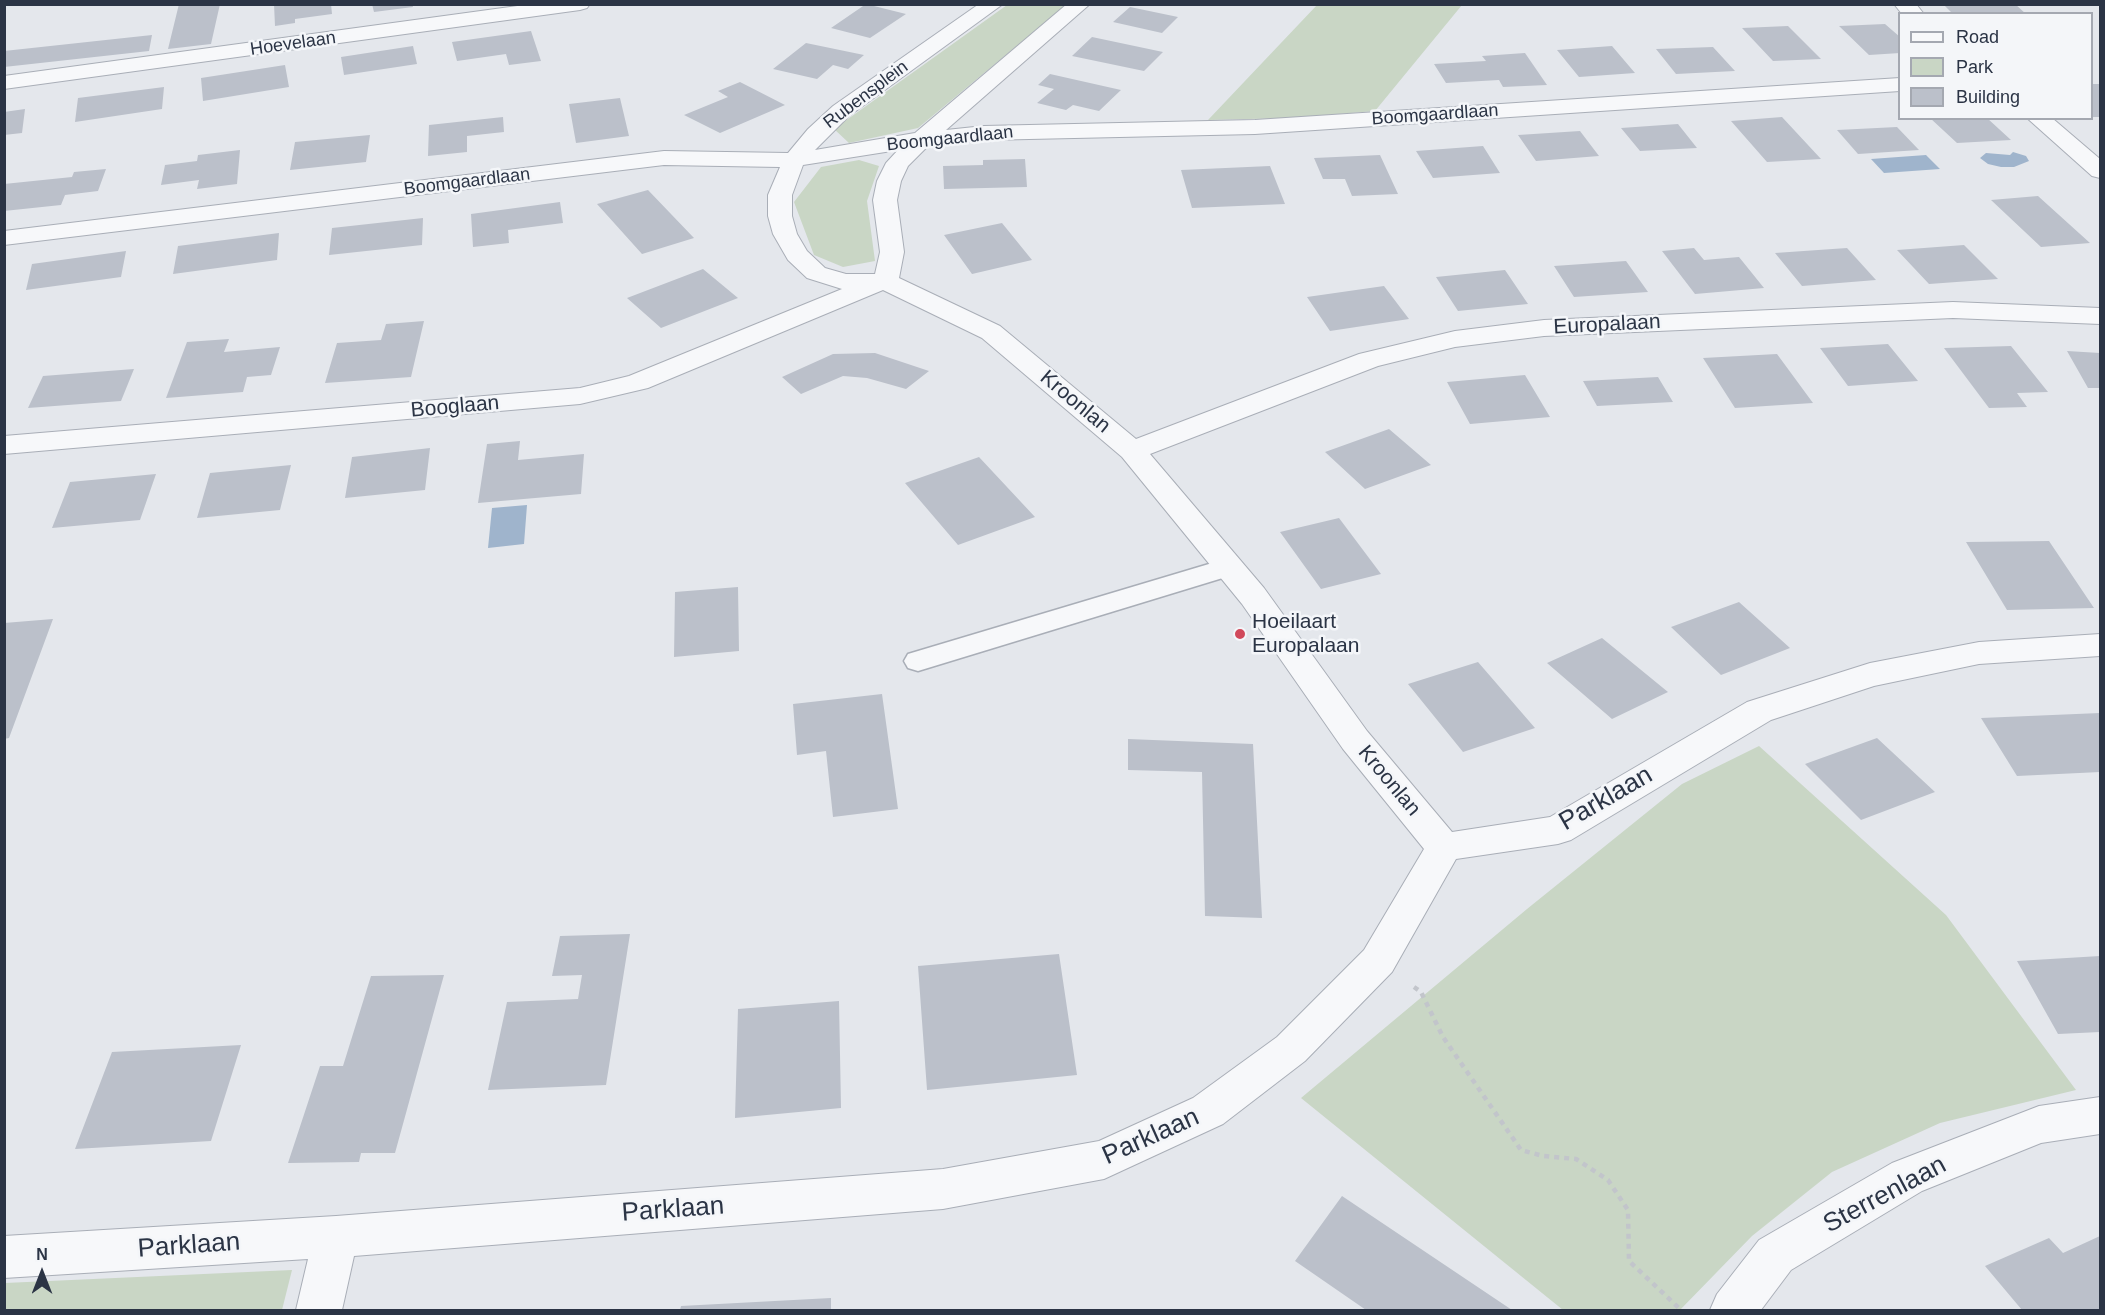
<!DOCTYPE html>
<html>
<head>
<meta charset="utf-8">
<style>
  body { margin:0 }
  #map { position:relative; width:2105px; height:1315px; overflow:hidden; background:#e4e7ec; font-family:Helvetica,sans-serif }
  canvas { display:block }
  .frame { position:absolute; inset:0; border:6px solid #2b3445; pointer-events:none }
  .legend { position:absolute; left:1898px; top:12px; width:195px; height:108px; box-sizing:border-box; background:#f4f6f9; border:2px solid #a4a8b1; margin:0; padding:8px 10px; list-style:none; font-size:18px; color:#2b3445 }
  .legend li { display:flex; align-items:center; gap:12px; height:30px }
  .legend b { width:30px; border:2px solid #a4a8b1 }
  .north { position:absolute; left:12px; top:1243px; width:60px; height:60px; -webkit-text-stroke:4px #f4f6f9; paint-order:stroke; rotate:0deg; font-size:16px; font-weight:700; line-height:24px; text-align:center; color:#2b3445 }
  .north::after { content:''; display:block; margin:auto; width:21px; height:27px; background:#2b3445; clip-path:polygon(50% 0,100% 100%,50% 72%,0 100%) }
</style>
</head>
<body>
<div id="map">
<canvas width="2105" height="1315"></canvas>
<div class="frame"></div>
<ul class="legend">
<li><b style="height:8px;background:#f7f8fa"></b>Road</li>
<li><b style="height:16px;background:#c9d6c5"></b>Park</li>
<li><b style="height:16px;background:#bbc0ca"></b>Building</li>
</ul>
<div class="north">N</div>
</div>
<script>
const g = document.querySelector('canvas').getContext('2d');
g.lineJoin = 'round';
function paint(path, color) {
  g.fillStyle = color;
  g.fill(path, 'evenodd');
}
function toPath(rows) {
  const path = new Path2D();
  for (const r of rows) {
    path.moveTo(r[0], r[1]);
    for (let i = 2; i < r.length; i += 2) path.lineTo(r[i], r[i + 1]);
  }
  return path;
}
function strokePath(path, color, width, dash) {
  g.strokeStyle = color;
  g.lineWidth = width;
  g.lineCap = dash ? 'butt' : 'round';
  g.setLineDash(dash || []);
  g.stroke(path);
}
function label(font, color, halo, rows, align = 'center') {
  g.font = font + ' Helvetica,sans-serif';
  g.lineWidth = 5;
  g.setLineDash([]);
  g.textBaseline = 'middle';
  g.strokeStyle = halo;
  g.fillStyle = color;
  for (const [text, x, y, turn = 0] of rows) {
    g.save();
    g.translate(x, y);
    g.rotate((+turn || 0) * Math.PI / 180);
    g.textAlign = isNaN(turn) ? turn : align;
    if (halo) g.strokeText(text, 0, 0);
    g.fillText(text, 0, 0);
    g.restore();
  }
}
const green = toPath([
  [1007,5,1066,5,918,128,849,143,834,129],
  [1317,5,1462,5,1375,111,1291,118,1208,120],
  [859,160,879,166,867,201,875,261,843,267,814,255,794,202,821,167],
  [1759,746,1946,915,2076,1090,1940,1123,1832,1172,1752,1236,1680,1310,1563,1310,1301,1098,1527,909,1682,784],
  [292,1270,282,1310,5,1310,5,1283]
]);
const water = toPath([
  [2013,152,2026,156,2029,161,2014,167,2001,167,1988,164,1980,158,1986,153,2010,155],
  [1926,155,1940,169,1884,173,1871,159],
  [527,505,524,544,488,548,492,508]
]);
const building = toPath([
  [179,4,220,4,211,44,168,49],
  [274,4,331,4,332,14,295,19,295,23,275,26],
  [372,4,412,4,413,7,374,12],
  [866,4,906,14,870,38,831,28],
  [2015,4,2026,14,1953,14,1944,5],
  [1130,7,1178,17,1162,33,1113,22],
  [1885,24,1900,37,1900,53,1869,55,1839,26],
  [1788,26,1821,59,1773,61,1742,28],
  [531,31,541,61,509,65,506,54,457,61,452,42],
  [152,35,149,51,4,67,4,51],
  [1092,37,1163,52,1144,71,1072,56],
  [806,43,864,55,848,69,833,65,817,79,773,69],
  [413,46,417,64,344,75,341,57],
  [1612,46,1635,73,1579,77,1557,50],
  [1713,47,1735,71,1676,74,1656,49],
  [1525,53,1547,85,1503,87,1499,80,1446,83,1434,64,1486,61,1482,56],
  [285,65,289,87,203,101,201,78],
  [1050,74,1121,90,1099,111,1073,105,1066,110,1037,103,1054,89,1038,85],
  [740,82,785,105,720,133,684,115,728,97,718,91],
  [2092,84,2100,84,2100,117,2092,117],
  [164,87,162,109,75,122,78,98],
  [620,98,629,136,576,143,569,104],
  [25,109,22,133,4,135,4,112],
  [503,117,504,132,467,136,467,152,428,156,429,125],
  [1782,117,1821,159,1767,162,1731,121],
  [1930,118,1987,118,2011,140,1957,143],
  [1678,124,1697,148,1640,151,1621,128],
  [1897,127,1919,150,1858,154,1837,130],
  [1580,131,1599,156,1536,161,1518,135],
  [370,135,366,162,290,170,295,142],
  [1483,146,1500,173,1433,178,1416,151],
  [240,150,237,184,197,189,199,180,161,185,165,165,197,161,198,155],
  [1380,155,1398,194,1352,196,1345,179,1323,179,1314,158],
  [1025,159,1027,187,944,189,943,166,983,165,983,160],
  [1270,166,1285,204,1192,208,1181,170],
  [106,169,98,191,65,195,61,205,4,211,4,184,72,177,74,172],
  [648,190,694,238,642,254,597,204],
  [2038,196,2090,243,2041,247,1991,200],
  [560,202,563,223,508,230,509,243,473,247,471,214],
  [423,218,422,245,329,255,332,228],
  [1002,223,1032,260,972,274,944,235],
  [279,233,277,260,173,274,178,246],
  [1964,245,1998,279,1929,284,1897,250],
  [1694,248,1704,260,1739,257,1764,288,1695,294,1662,251],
  [1847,248,1876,280,1802,286,1775,253],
  [126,251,121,277,26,290,32,264],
  [1626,261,1648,292,1574,297,1554,266],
  [703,269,738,298,661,328,627,298],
  [1505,270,1528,304,1458,311,1436,277],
  [1384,286,1409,319,1330,331,1307,297],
  [424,321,411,377,325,383,337,343,381,340,386,324],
  [229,339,224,352,280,347,271,375,247,377,243,392,166,398,187,342],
  [1888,344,1918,381,1848,386,1820,348],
  [2011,346,2048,392,2017,393,2027,407,1989,408,1944,348],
  [2067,351,2100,353,2100,388,2088,388],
  [875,353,929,371,906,389,867,378,843,376,801,394,782,377,833,354],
  [1777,354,1813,403,1735,408,1703,358],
  [134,369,121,401,28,408,43,376],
  [1525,375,1550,417,1470,424,1447,382],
  [1658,377,1673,402,1597,406,1583,381],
  [1389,429,1431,465,1365,489,1325,452],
  [520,441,518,460,584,454,581,494,478,503,487,444],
  [430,448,425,490,345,498,352,457],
  [979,457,1035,517,958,545,905,483],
  [291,465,280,510,197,518,210,473],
  [156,474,140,520,52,528,70,482],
  [1339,518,1381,574,1321,589,1280,532],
  [2049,541,2094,608,2007,610,1966,542],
  [738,587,739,651,674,657,675,592],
  [1739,602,1790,648,1721,675,1671,627],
  [53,619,9,738,4,739,4,623],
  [1602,638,1668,692,1612,719,1547,663],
  [1478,662,1535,728,1463,752,1408,684],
  [882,694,898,809,833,817,826,751,797,755,793,704],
  [2100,713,2100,772,2017,776,1981,718],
  [1877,738,1935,792,1861,820,1805,764],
  [1128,739,1253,744,1262,918,1205,916,1202,772,1128,770],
  [630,934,606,1085,488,1090,507,1002,578,999,582,975,552,976,560,936],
  [1059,954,1077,1075,927,1090,918,966],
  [2100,956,2100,1032,2058,1034,2017,961],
  [444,975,395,1153,361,1153,359,1162,288,1163,320,1066,343,1066,371,976],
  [839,1001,841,1108,735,1118,738,1009],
  [241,1045,211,1141,75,1149,112,1052],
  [1342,1196,1512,1310,1366,1310,1295,1261],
  [2100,1236,2100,1310,2022,1310,1985,1266,2049,1238,2063,1253],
  [831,1298,831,1310,680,1310,681,1306]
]);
const path = toPath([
  [1414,987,1421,992,1443,1037,1521,1150,1543,1156,1576,1159,1608,1180,1628,1210,1629,1261,1681,1310]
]);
const service = toPath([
  [1229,558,1239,561,1242,567,1239,573,918,671,908,668,904,661,908,654,1229,558]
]);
const minor = toPath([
  [532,4,590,4,587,8,580,10,4,89,4,76,532,4],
  [979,4,1003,4,849,116,815,150,915,133,1067,4,1090,4,946,130,984,126,1255,120,1900,78,1900,91,1255,134,984,140,929,145,908,166,901,181,897,200,904,252,899,278,1000,326,1136,439,1359,354,1455,331,1544,320,1953,302,2100,308,2100,324,1953,318,1544,336,1455,347,1378,366,1150,454,1264,588,1367,731,1452,832,1550,817,1747,702,1870,663,1979,642,2100,634,2100,656,1979,664,1874,686,1771,720,1571,840,1558,844,1456,859,1392,972,1305,1061,1223,1124,1104,1179,943,1209,354,1256,342,1310,296,1310,308,1259,4,1278,4,1236,336,1216,943,1169,1099,1141,1193,1098,1277,1037,1364,950,1424,849,1343,749,1242,604,1122,457,982,338,883,290,648,388,580,404,4,454,4,436,580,388,629,376,842,289,807,278,788,260,773,234,768,216,768,195,780,167,664,165,4,245,4,231,664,151,788,153,808,129,833,106,979,4],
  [898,150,886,163,877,181,873,200,880,252,875,274,846,274,825,268,807,251,797,234,792,216,792,195,803,165,898,150],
  [1894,4,1916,4,1924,14,1902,14,1894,4],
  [2027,118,2052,118,2100,159,2100,178,2092,176,2027,118],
  [2100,1097,2100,1134,2041,1143,1922,1191,1791,1270,1761,1310,1710,1310,1717,1294,1759,1240,1892,1163,2039,1106,2100,1097]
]);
const markers = [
  [1240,634,6,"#d1495b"]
];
const farStreetnames = [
  ["Hoevelaan",293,44,-8],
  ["Rubensplein",866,95,-37],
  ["Boomgaardlaan",1435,115,-4],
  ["Boomgaardlaan",950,139,-6],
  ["Boomgaardlaan",467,182,-7]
];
const streetNames = [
  ["Europalaan",1607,325,-3],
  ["Kroonlan",1075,402,40],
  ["Booglaan",455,407,-5],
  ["Kroonlan",1389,781,50]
];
const poiNames = [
  ["Hoeilaart",1252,622],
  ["Europalaan",1252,646]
];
const nearStreetnames = [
  ["Parklaan",1606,799,-30],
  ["Parklaan",1151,1137,-24],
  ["Sterrenlaan",1885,1195,-28],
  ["Parklaan",673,1210,-4],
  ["Parklaan",189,1246,-4]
];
paint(green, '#c9d6c5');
paint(water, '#9fb4cc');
paint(building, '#bbc0ca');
strokePath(service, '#a9aeb7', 3);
strokePath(minor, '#a9aeb7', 2);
strokePath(path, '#c2c5cb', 4.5, [5, 5]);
paint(service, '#f7f8fa');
paint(minor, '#f7f8fa');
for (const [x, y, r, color] of markers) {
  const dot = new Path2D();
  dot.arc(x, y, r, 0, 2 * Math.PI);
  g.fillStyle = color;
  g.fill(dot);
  strokePath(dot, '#f4f6f9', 2);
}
label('18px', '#2b3445', '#f4f6f9', farStreetnames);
label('21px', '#2b3445', '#f4f6f9', streetNames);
label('21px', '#2b3445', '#f4f6f9', poiNames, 'left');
label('26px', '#2b3445', '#f4f6f9', nearStreetnames);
</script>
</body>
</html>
